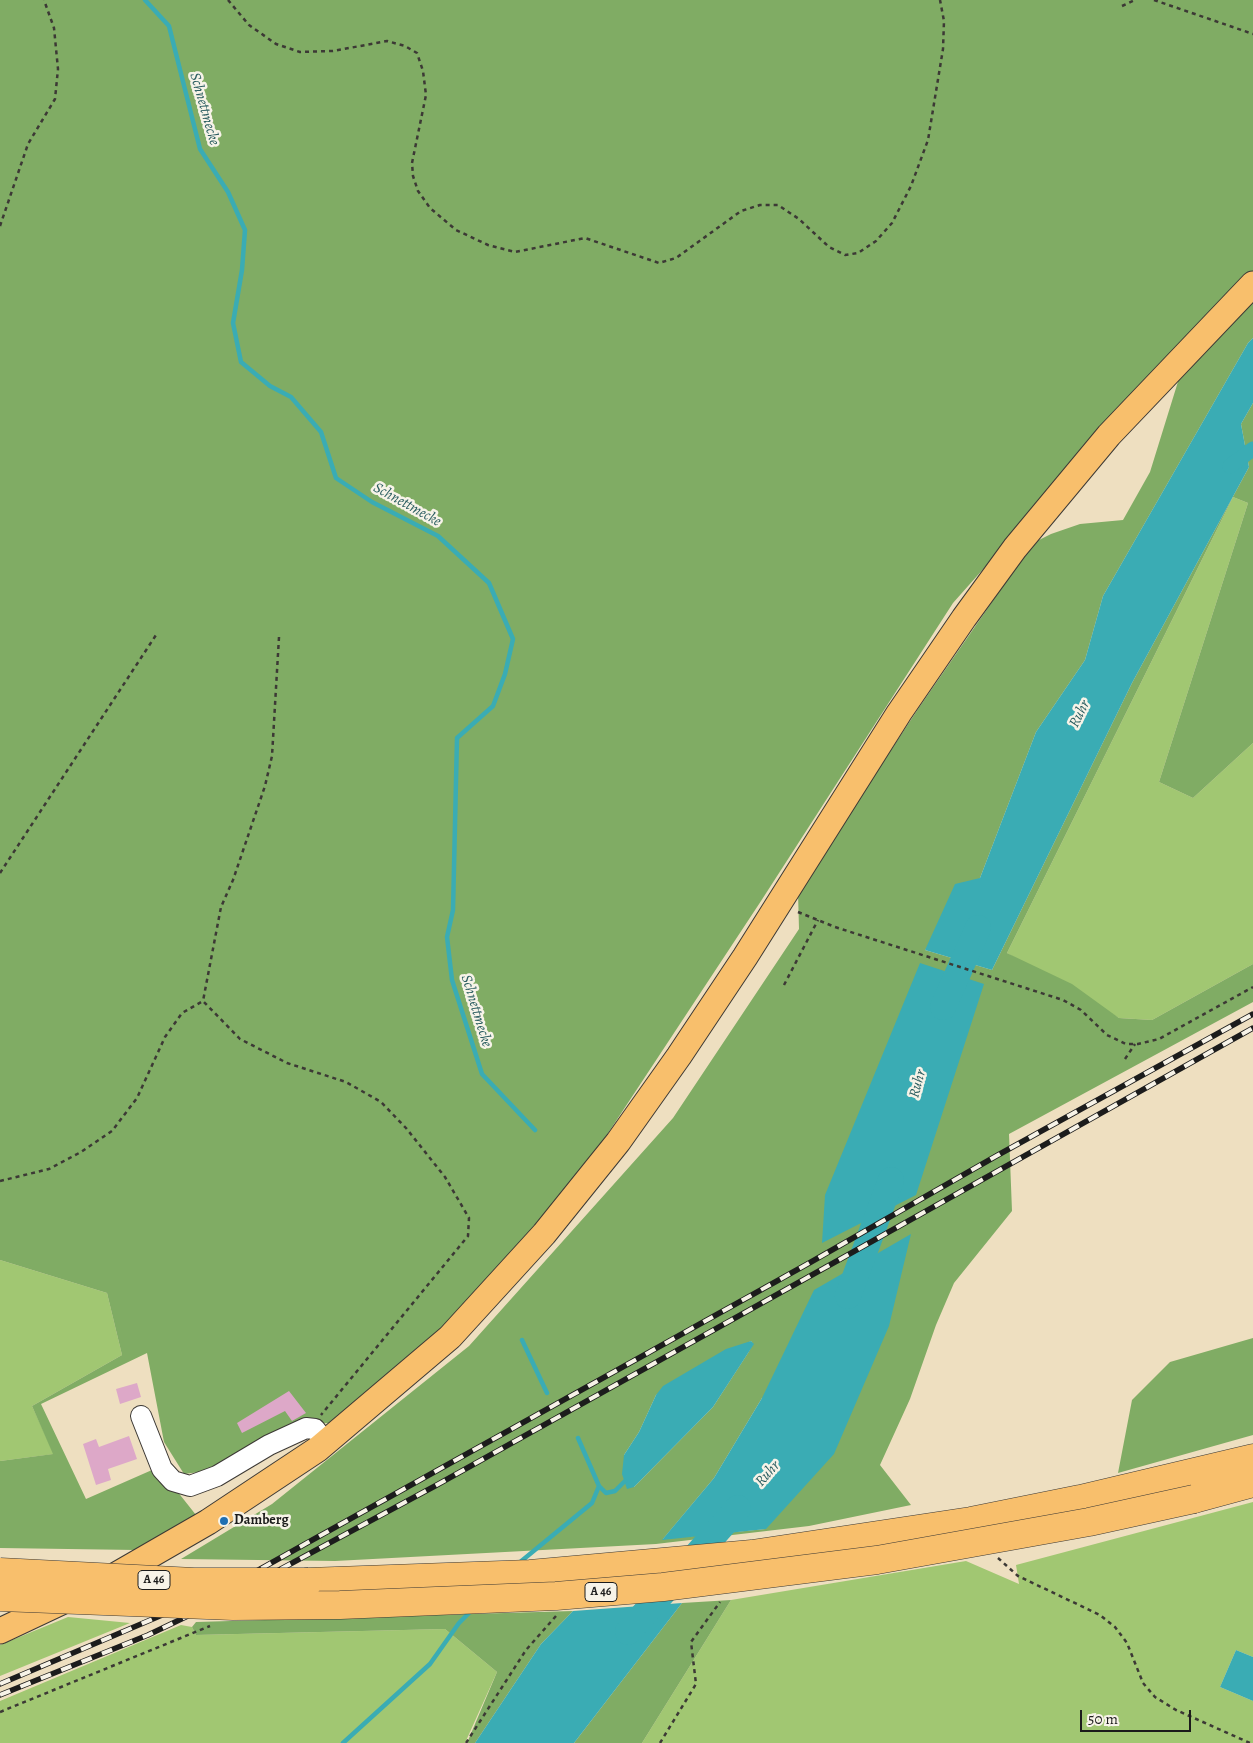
<!DOCTYPE html>
<html>
<head>
<meta charset="utf-8">
<style>
  body { margin:0 }
  #map { position:relative; width:1253px; height:1743px; overflow:hidden; background:#eedfc0; font-family:Alegreya,serif }
  canvas { display:block }
  .scale { position:absolute; left:1080px; top:1710px; width:111px; height:22px; box-sizing:border-box; border:2px solid #1c1c1c; border-top:0; padding-left:6px; font-size:15px; line-height:18px; white-space:nowrap; color:#1c1c1c; -webkit-text-stroke:4px #f7f3e8; paint-order:stroke }
</style>
</head>
<body>
<div id="map">
<canvas width="1253" height="1743"></canvas>
<div class="scale">50 m</div>
</div>
<script>
const g = document.querySelector('canvas').getContext('2d');
g.lineJoin = 'round';
function paint(path, color) {
  g.fillStyle = color;
  g.fill(path, 'evenodd');
}
function toPath(rows) {
  const path = new Path2D();
  for (const r of rows) {
    path.moveTo(r[0], r[1]);
    for (let i = 2; i < r.length; i += 2) path.lineTo(r[i], r[i + 1]);
  }
  return path;
}
function strokePath(path, color, width, dash) {
  g.strokeStyle = color;
  g.lineWidth = width;
  g.lineCap = dash ? 'butt' : 'round';
  g.setLineDash(dash || []);
  g.stroke(path);
}
function label(font, color, halo, rows, align = 'center') {
  g.font = font + ' Alegreya,serif';
  g.lineWidth = 5;
  g.setLineDash([]);
  g.textBaseline = 'middle';
  g.strokeStyle = halo;
  g.fillStyle = color;
  for (const [text, x, y, turn = 0] of rows) {
    g.save();
    g.translate(x, y);
    g.rotate((+turn || 0) * Math.PI / 180);
    g.textAlign = isNaN(turn) ? turn : align;
    if (halo) g.strokeText(text, 0, 0);
    g.fillText(text, 0, 0);
    g.restore();
  }
}
const green = toPath([
  [1233,497,1248,503,1159,782,1193,798,1253,743,1253,964,1152,1020,1119,1018,1007,953],
  [0,1260,107,1293,122,1355,32,1406,54,1454,0,1461],
  [1253,1502,1253,1657,1236,1650,1220,1687,1253,1701,1253,1743,642,1743,731,1600,966,1561,1019,1584,1016,1565],
  [68,1617,130,1623,0,1676,0,1645],
  [181,1625,192,1627,196,1635,445,1629,497,1672,465,1743,0,1743,0,1701]
]);
const forest = toPath([
  [0,0,1253,0,1253,273,1231,290,953,603,761,901,585,1168,456,1323,330,1423,307,1424,215,1470,184,1474,164,1442,147,1353,41,1404,86,1499,152,1470,177,1491,196,1515,136,1550,0,1548,0,1461,53,1454,32,1406,122,1355,107,1293,0,1260],
  [1253,302,1253,338,1248,343,1103,596,1085,660,1036,732,980,878,925,950,992,970,1132,683,1249,467,1241,424,1253,403,1253,743,1193,798,1159,782,1248,503,1233,497,1007,953,1072,984,1119,1018,1152,1020,1253,964,1253,1002,1009,1134,1012,1211,954,1283,936,1325,910,1399,880,1465,911,1505,809,1526,656,1544,335,1561,181,1559,272,1504,469,1346,673,1118,799,929,798,892,918,709,1010,576,1033,543,1051,534,1080,524,1123,520,1150,472,1181,372],
  [751,1341,753,1344,748,1353,713,1407,634,1487,624,1455,639,1432,656,1395],
  [762,1398,765,1529,663,1539,714,1478],
  [1253,1338,1253,1435,1118,1473,1132,1400,1170,1362],
  [731,1600,642,1743,574,1743,682,1603],
  [573,1611,541,1644,475,1743,467,1743,497,1672,445,1629,196,1635,192,1627,196,1622]
]);
const water = toPath([
  [1253,338,1253,403,1241,424,1249,467,1132,683,992,970,925,950,955,884,980,878,1036,732,1085,660,1103,596,1248,343],
  [920,963,984,984,916,1195,822,1243,825,1195],
  [911,1234,889,1326,834,1454,766,1529,662,1540,714,1478,762,1398,814,1290],
  [751,1341,754,1344,713,1407,634,1487,627,1489,622,1474,624,1455,639,1432,656,1395,663,1386,726,1349],
  [682,1603,574,1743,475,1743,541,1644,573,1611],
  [1236,1650,1253,1657,1253,1701,1220,1687]
]);
const stream = toPath([
  [145,0,169,26,200,149,228,192,245,230,242,270,233,323,241,362,270,386,291,397,321,432,336,478,372,502,438,536,489,583,513,639,505,674,493,706,457,738,453,910,447,937,452,980,482,1074,535,1130],
  [522,1340,547,1393],
  [578,1438,599,1486,606,1493,615,1491,625,1481],
  [519,1563,592,1503,599,1486],
  [343,1743,430,1664,459,1623,472,1610]
]);
const canal = toPath([
  [1230,466,1253,449]
]);
const river = toPath([
  [943,1007,978,928],
  [848,1296,891,1180],
  [628,1632,738,1508]
]);
const building = toPath([
  [137,1383,141,1397,120,1404,116,1389],
  [289,1391,306,1413,292,1421,285,1411,242,1433,237,1423],
  [129,1436,137,1459,108,1469,111,1480,96,1485,83,1444,96,1439,99,1447]
]);
const path = toPath([
  [228,0,249,25,276,44,300,52,333,51,387,41,405,46,417,53,423,71,426,95,412,163,413,176,418,191,430,208,456,230,488,245,515,252,585,238,659,263,676,258,741,211,760,205,778,205,799,219,829,247,845,255,858,253,876,241,892,223,911,186,928,140,943,49,944,21,940,0],
  [1154,0,1253,34],
  [1122,6,1135,0],
  [0,226,28,144,55,99,58,69,54,28,44,0],
  [279,637,272,756,265,786,233,880,221,907,203,1001,240,1039,287,1063,346,1082,381,1102,406,1128,445,1177,469,1218,468,1236,321,1415],
  [0,873,156,635],
  [798,912,835,927,1063,1000,1081,1010,1107,1035,1126,1044,1138,1044,1159,1039,1253,987],
  [784,985,818,920],
  [1125,1059,1135,1044],
  [0,1181,49,1169,81,1152,112,1131,137,1098,165,1037,182,1013,203,1001],
  [998,1558,1018,1576,1100,1615,1115,1627,1127,1643,1143,1683,1155,1697,1176,1710,1250,1743],
  [0,1712,210,1626],
  [466,1743,526,1650,556,1616],
  [660,1743,696,1684,691,1642,720,1602]
]);
const minor = toPath([
  [141,1416,162,1469,173,1481,190,1486,217,1476,269,1445,306,1428,315,1429,325,1442]
]);
const major = toPath([
  [104,1582,208,1522,318,1449,450,1337,544,1234,618,1142,679,1056,745,957,899,713,964,618,1015,548,1109,435,1253,284],
  [0,1631,70,1598]
]);
const highway = toPath([
  [1194,1499,1253,1483],
  [308,1582,530,1574,752,1554,971,1521,1080,1499,1253,1458]
]);
const rail = toPath([
  [0,1684,228,1587,811,1262,998,1155,1253,1014],
  [0,1695,148,1635,242,1590,435,1486,1253,1028]
]);
const highwayBridge = toPath([
  [0,1572,194,1582,308,1582],
  [0,1597,233,1606,340,1605,556,1596,663,1587,877,1560,1089,1522,1194,1499]
]);
const markers = [
  [224,1521,5,"#1f6fb2"]
];
const shields = [
  [154,1580,32],
  [601,1592,32]
];
const shieldNames = [
  ["A 46",154,1580],
  ["A 46",601,1592]
];
const poiNames = [
  ["Damberg",234,1521]
];
const waterNames = [
  ["Schnettmecke",204,109,74],
  ["Schnettmecke",407,505,29],
  ["Ruhr",1080,714,-63],
  ["Schnettmecke",476,1011,73],
  ["Ruhr",918,1084,-75],
  ["Ruhr",768,1474,-49]
];
paint(green, '#a1c772');
paint(forest, '#80ac64');
paint(water, '#3aacb4');
strokePath(stream, '#3aacb4', 4.5);
strokePath(canal, '#3aacb4', 15);
strokePath(river, '#3aacb4', 26);
paint(building, '#dda8c8');
strokePath(minor, '#3c3935', 22);
strokePath(major, '#3c3935', 27);
strokePath(highway, '#3c3935', 29);
strokePath(path, '#3c3935', 2.5, [4, 4]);
strokePath(minor, '#fff', 20);
strokePath(major, '#f8bf6c', 25);
strokePath(highway, '#f8bf6c', 28);
strokePath(rail, '#1c1c1c', 5.5);
strokePath(rail, '#f7f3e8', 4, [11]);
strokePath(highwayBridge, '#3c3935', 29, []);
strokePath(highwayBridge, '#f8bf6c', 28);
for (const [x, y, r, color] of markers) {
  const dot = new Path2D();
  dot.arc(x, y, r, 0, 2 * Math.PI);
  g.fillStyle = color;
  g.fill(dot);
  strokePath(dot, '#f7f3e8', 2);
}
for (const [x, y, w] of shields) {
  const box = new Path2D();
  box.roundRect(x - w / 2, y - 9.5, w, 19, 4);
  g.fillStyle = '#f7f3e8';
  g.fill(box);
  strokePath(box, '#1c1c1c', 1);
}
label('bold 12px', '#1c1c1c', null, shieldNames);
label('bold 14px', '#1c1c1c', '#f7f3e8', poiNames, 'left');
label('italic 15px', '#2a5d60', '#f7f3e8', waterNames);
</script>
</body>
</html>
